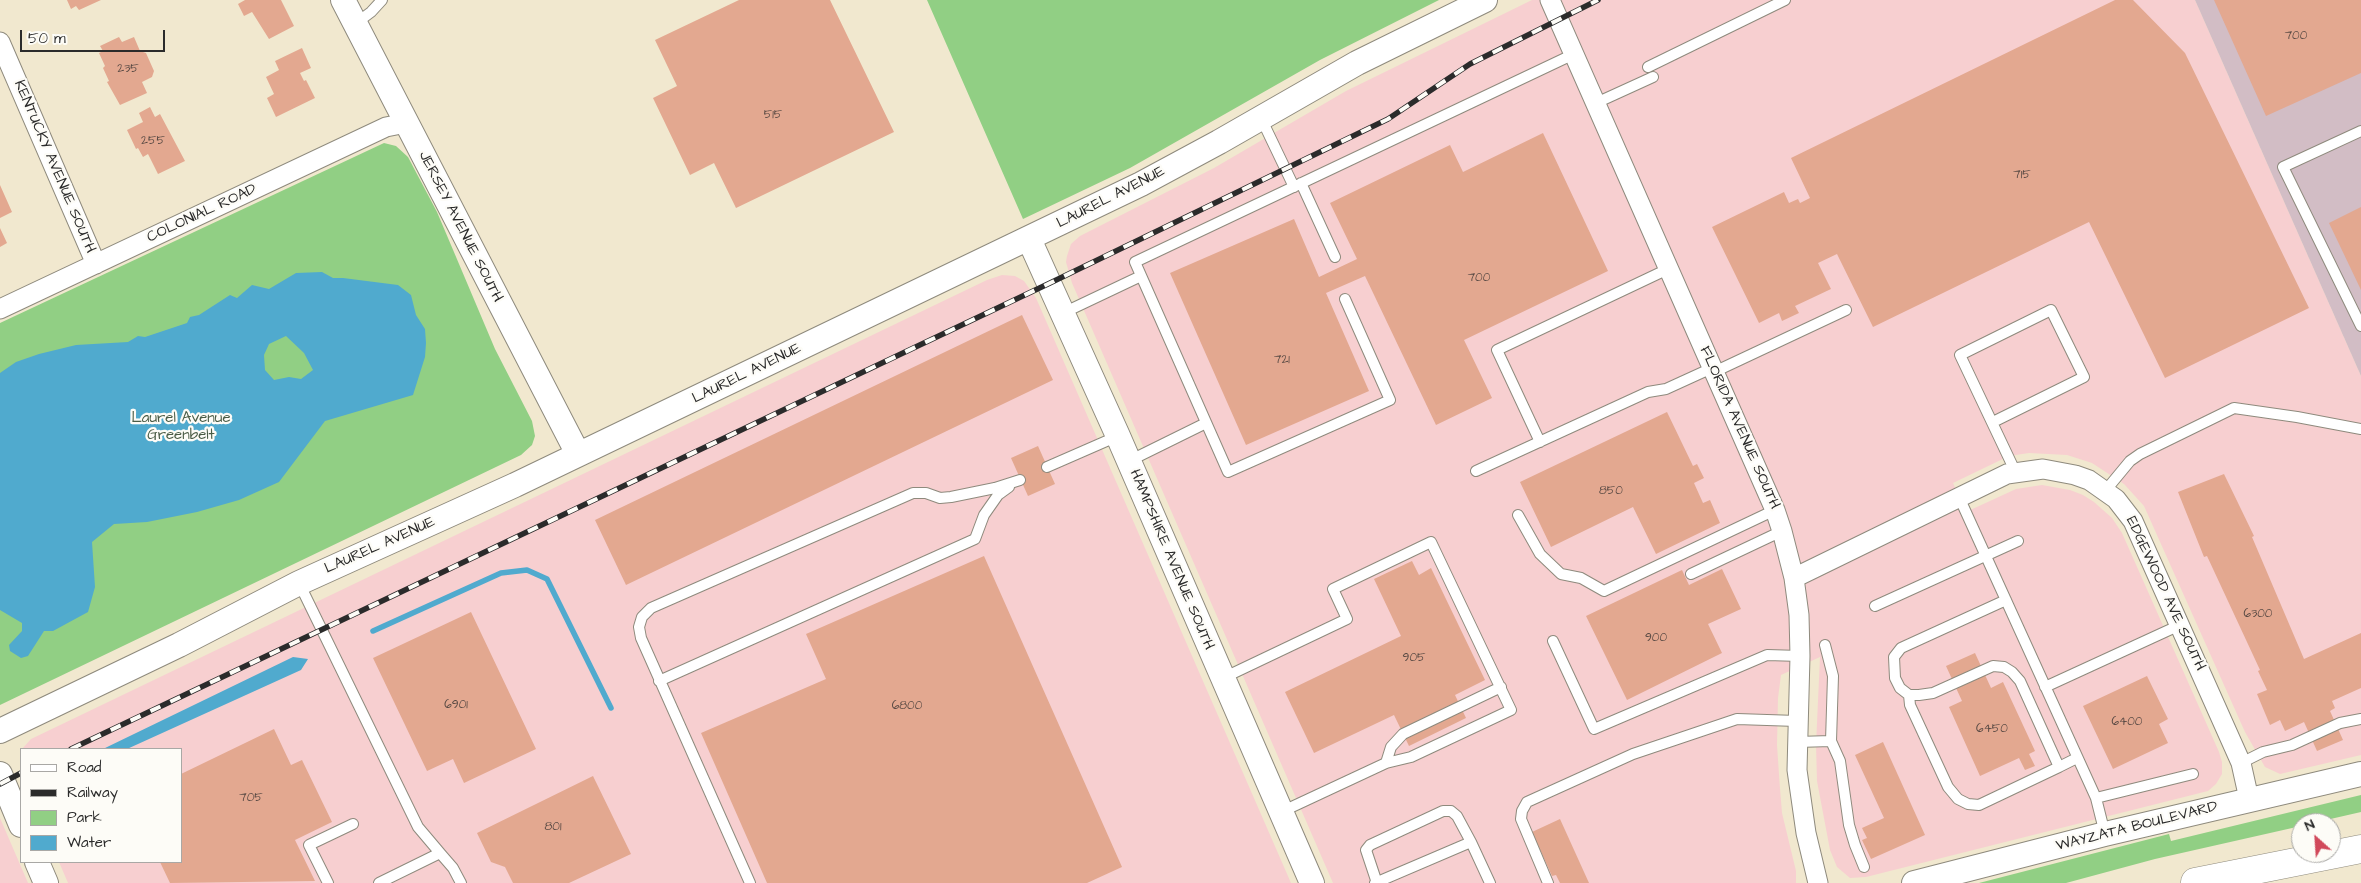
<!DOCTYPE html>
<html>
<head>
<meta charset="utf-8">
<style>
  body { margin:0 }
  #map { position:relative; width:2361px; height:883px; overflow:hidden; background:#f1e8cf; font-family:"Architects Daughter",sans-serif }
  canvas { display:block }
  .legend { position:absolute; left:20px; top:748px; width:162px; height:115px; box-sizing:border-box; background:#fdfcf7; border:1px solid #a9a8a5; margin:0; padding:6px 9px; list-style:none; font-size:15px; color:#2b2b2b }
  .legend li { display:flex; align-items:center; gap:10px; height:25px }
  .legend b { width:25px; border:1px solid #a9a8a5 }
  .north { position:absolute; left:2291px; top:813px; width:50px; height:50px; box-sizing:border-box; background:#fdfcf7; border:1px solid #a9a8a5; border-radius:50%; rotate:334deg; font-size:14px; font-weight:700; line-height:20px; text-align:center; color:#2b2b2b }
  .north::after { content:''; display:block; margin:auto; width:18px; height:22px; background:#d1495b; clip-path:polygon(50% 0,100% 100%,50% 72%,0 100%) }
  .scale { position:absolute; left:20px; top:30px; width:145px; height:22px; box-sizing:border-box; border:2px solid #2b2b2b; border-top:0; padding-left:6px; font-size:15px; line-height:18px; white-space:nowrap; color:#2b2b2b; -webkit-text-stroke:4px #fdfcf7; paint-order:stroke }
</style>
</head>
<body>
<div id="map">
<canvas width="2361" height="883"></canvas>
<ul class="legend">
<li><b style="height:6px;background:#fff"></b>Road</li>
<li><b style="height:6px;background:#2b2b2b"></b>Railway</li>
<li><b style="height:14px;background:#91cf84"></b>Park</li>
<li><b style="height:14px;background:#50aace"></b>Water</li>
</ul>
<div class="north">N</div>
<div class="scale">50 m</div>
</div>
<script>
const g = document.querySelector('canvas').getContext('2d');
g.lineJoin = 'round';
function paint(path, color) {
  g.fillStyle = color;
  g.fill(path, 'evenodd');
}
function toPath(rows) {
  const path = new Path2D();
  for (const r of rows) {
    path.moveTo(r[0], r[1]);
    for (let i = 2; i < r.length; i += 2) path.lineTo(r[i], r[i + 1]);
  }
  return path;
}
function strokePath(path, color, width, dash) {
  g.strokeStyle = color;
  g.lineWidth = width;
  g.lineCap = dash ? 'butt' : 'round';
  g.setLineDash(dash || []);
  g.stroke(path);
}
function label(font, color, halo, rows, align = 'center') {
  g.font = font + ' "Architects Daughter",sans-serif';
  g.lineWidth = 4.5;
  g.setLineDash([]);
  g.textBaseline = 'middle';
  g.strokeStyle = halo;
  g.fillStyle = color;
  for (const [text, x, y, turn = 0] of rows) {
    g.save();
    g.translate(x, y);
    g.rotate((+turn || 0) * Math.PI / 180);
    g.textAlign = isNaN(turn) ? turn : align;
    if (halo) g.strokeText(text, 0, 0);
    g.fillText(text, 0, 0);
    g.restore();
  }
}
const built = toPath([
  [1532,0,2195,0,2361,376,2361,755,2280,774,2265,767,2245,732,2144,506,2124,484,2092,463,2067,455,2029,453,2009,456,1953,483,1966,512,2016,489,2042,485,2070,490,2083,495,2094,502,2112,518,2122,533,2219,752,2222,762,2222,774,2216,784,2208,791,1866,877,1850,878,1837,867,1830,850,1817,781,1816,745,1820,657,1781,675,1778,698,1777,745,1780,789,1782,813,1796,871,1796,883,1333,883,1072,283,1066,262,1067,256,1071,244,1080,236,1214,168,1346,91],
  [1002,275,1015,276,1024,281,1036,298,1291,883,68,883,59,862,181,862,181,749,22,749,31,739,987,280],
  [0,818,28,883,0,883]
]);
const industrial = toPath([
  [2195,0,2361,0,2361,376]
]);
const green = toPath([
  [927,0,1439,0,1320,60,1130,168,1023,219],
  [384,143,396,146,408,157,437,212,495,349,532,421,535,436,532,445,521,455,0,705,0,323],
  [2361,795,2361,812,2313,823,2301,823,2301,826,2155,859,2066,883,1979,883,2169,834,2171,841]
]);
const water = toPath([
  [322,272,333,278,343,278,398,285,411,295,416,315,425,329,426,343,425,357,413,395,325,421,279,482,239,500,197,512,147,522,114,524,92,542,95,587,88,612,53,631,44,631,28,656,21,658,10,651,9,645,22,631,22,623,0,610,0,373,16,362,39,354,76,345,128,342,138,336,145,337,187,323,190,317,199,315,230,295,237,298,252,285,269,289,296,273],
  [286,336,304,353,313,370,301,379,289,377,274,380,265,370,264,355,269,344],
  [293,657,308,659,301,670,127,749,103,749]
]);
const stream = toPath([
  [373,631,501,573,527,570,547,579,611,708]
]);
const building = toPath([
  [67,0,101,0,79,10,76,6,71,9],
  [245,0,281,0,294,26,269,39,252,12,244,16,238,4],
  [739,0,830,0,894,132,736,208,714,163,690,175,653,98,677,86,655,40],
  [2115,0,2133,0,2185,53,2309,308,2165,378,2089,222,1873,327,1837,254,1818,263,1831,289,1795,306,1799,313,1782,321,1779,313,1759,323,1712,227,1784,192,1789,203,1798,199,1800,203,1810,198,1791,158],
  [2214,0,2361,0,2361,73,2266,116],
  [119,37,122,42,134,37,140,51,146,53,154,71,152,77,142,82,147,93,120,105,107,82,109,81,103,68,105,66,99,53,103,51,100,46],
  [302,48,311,68,300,73,304,81,306,80,315,98,276,117,267,98,274,94,266,77,279,70,275,61],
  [150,107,155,117,160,114,185,161,158,174,148,154,143,157,138,148,136,149,127,130,143,122,139,113],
  [1543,133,1608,271,1464,340,1492,398,1436,425,1365,276,1326,293,1369,391,1246,445,1170,273,1294,219,1319,277,1357,259,1330,203,1450,145,1463,172],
  [0,185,12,212,0,218],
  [2361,207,2361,290,2329,223],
  [0,228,7,243,0,247],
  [1022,315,1053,380,626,585,595,520],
  [1667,412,1693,466,1697,464,1704,478,1694,483,1703,503,1710,500,1720,523,1656,554,1633,507,1551,547,1520,482],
  [1038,446,1055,484,1028,496,1011,458],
  [2224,474,2254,536,2252,537,2304,659,2361,633,2361,688,2332,701,2335,708,2330,711,2343,740,2317,751,2304,722,2285,731,2280,720,2270,725,2257,694,2267,690,2258,671,2260,670,2207,556,2204,557,2178,492],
  [984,556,1122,867,1087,883,767,883,701,733,826,679,806,634],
  [1412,561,1419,575,1431,568,1485,680,1455,695,1466,718,1409,746,1394,715,1314,753,1285,692,1401,636,1374,579],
  [1722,569,1741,609,1708,624,1722,653,1627,700,1586,616,1682,570,1689,585],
  [471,612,536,749,464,783,453,759,427,771,373,658],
  [1975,653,1991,688,2003,682,2035,751,2029,754,2035,766,2025,770,2019,758,1980,776,1949,707,1962,701,1946,666],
  [2147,676,2168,719,2159,724,2168,743,2113,769,2083,706],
  [274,729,291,765,302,760,332,822,295,840,315,881,170,883,160,862,181,862,181,774],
  [1883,742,1925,835,1871,859,1862,840,1867,838,1862,828,1884,818,1855,755],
  [593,776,631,854,569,883,513,883,505,867,491,862,477,833],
  [1560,819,1589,883,1560,883,1556,875,1552,876,1532,832]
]);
const service = toPath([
  [355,24,371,12,382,0],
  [1648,67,1785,0],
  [1596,103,1653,77],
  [1261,118,1294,187],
  [2361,131,2283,167,2361,326],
  [1301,183,1335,257],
  [1345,299,1390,400,1228,472,1135,262,1574,54],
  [1063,313,1141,276],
  [1714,372,1846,310],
  [1993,422,2084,377,2051,310,1960,355,2016,473],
  [1540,442,1497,350,1668,269],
  [1129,461,1206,423],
  [1047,467,1118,436],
  [1476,471,1648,392,1666,389,1712,368],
  [2106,490,2130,461,2140,454,2234,408,2297,417,2361,429],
  [1959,497,2096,798,2105,834],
  [1518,515,1540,554,1561,574,1581,578,1604,591,1775,510],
  [1691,574,1782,531],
  [299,583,418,827,440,853],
  [1875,606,2018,541],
  [1553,641,1594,729,1767,655,1800,656],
  [1825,645,1833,676,1831,741],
  [1223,678,1347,619,1333,589,1431,542,1511,710,1411,757,1386,763,1281,812],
  [659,681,975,539,984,515,998,495,1009,487],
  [2045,687,2180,625],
  [1909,695,1910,705,1948,787,1958,799,1968,804,1979,805,2059,767,2020,681,2012,672,2004,667,1993,666,1933,693,1919,695,1909,695,1900,688,1895,678,1894,657,1901,648,2006,600],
  [1797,742,1831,741,1840,761,1849,825,1855,845,1864,867],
  [1386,763,1391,747,1403,734,1501,687],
  [2241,763,2263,752,2292,745,2340,723,2361,719],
  [2059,767,2077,758],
  [2096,798,2193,774],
  [328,883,309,845,353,824],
  [379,883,440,853,453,868,461,883],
  [750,883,641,638,639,627,642,617,651,608,913,493,926,493,940,498,951,497,995,488,1020,480],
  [1375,883,1471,842,1490,883],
  [1377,883,1366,850,1370,845,1443,811,1451,811,1457,816,1471,842],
  [1548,883,1521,819,1522,811,1527,802,1633,754,1737,719,1797,721]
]);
const minor = toPath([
  [1550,0,1775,510,1782,531,1794,578,1799,615,1800,656,1797,770,1806,833,1818,883],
  [0,42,96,264],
  [0,309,386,127,406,123],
  [1794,578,2007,474,2043,469,2075,475,2089,480,2116,499,2133,521,2241,763,2249,799]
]);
const tertiary = toPath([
  [343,0,578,454],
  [1029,239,1118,436,1312,883],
  [0,731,179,645,299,583,515,485,1141,184,1219,142,1357,63,1485,0],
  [0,774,21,825],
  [37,862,46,883],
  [1914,883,2105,834,2361,774]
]);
const motorway = toPath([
  [2195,882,2361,849]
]);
const rail = toPath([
  [71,749,1050,283,1388,119,1470,64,1598,0],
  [0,784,21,773]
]);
const numberNames = [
  ["700",2296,36],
  ["235",128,69],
  ["515",773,115],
  ["255",153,141],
  ["715",2022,175],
  ["700",1479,278],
  ["721",1282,360],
  ["850",1611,491],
  ["6300",2258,614],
  ["900",1656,638],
  ["905",1414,658],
  ["6901",456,705],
  ["6800",907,706],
  ["6400",2127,722],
  ["6450",1992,729],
  ["705",251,798],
  ["801",553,827]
];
const streetNames = [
  ["KENTUCKY AVENUE SOUTH",54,167,67],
  ["LAUREL AVENUE",1111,198,-27],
  ["COLONIAL ROAD",202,214,-25],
  ["JERSEY AVENUE SOUTH",460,227,63],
  ["LAUREL AVENUE",747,374,-26],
  ["FLORIDA AVENUE SOUTH",1739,428,66],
  ["LAUREL AVENUE",380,546,-24],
  ["HAMPSHIRE AVENUE SOUTH",1171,560,67],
  ["EDGEWOOD AVE SOUTH",2165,594,65],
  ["WAYZATA BOULEVARD",2137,827,-14]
];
const parkNames = [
  ["Laurel Avenue",181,419],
  ["Greenbelt",181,436]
];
paint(built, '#f7cfd0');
paint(industrial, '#d2bdc5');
paint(green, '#91cf84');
paint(water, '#50aace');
strokePath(stream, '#50aace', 5.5);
paint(building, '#e3a890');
strokePath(service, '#8e8a7d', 12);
strokePath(minor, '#8e8a7d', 21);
strokePath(tertiary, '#8e8a7d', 26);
strokePath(motorway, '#8e8a7d', 29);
strokePath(service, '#fff', 10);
strokePath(minor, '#fff', 19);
strokePath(tertiary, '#fff', 24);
strokePath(motorway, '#fff', 28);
strokePath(rail, '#2b2b2b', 5.5);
strokePath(rail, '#fdfcf7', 4, [11]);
label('12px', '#594a44', null, numberNames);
label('15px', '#2b2b2b', '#fdfcf7', streetNames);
label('15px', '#4a5c46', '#fdfcf7', parkNames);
</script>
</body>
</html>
